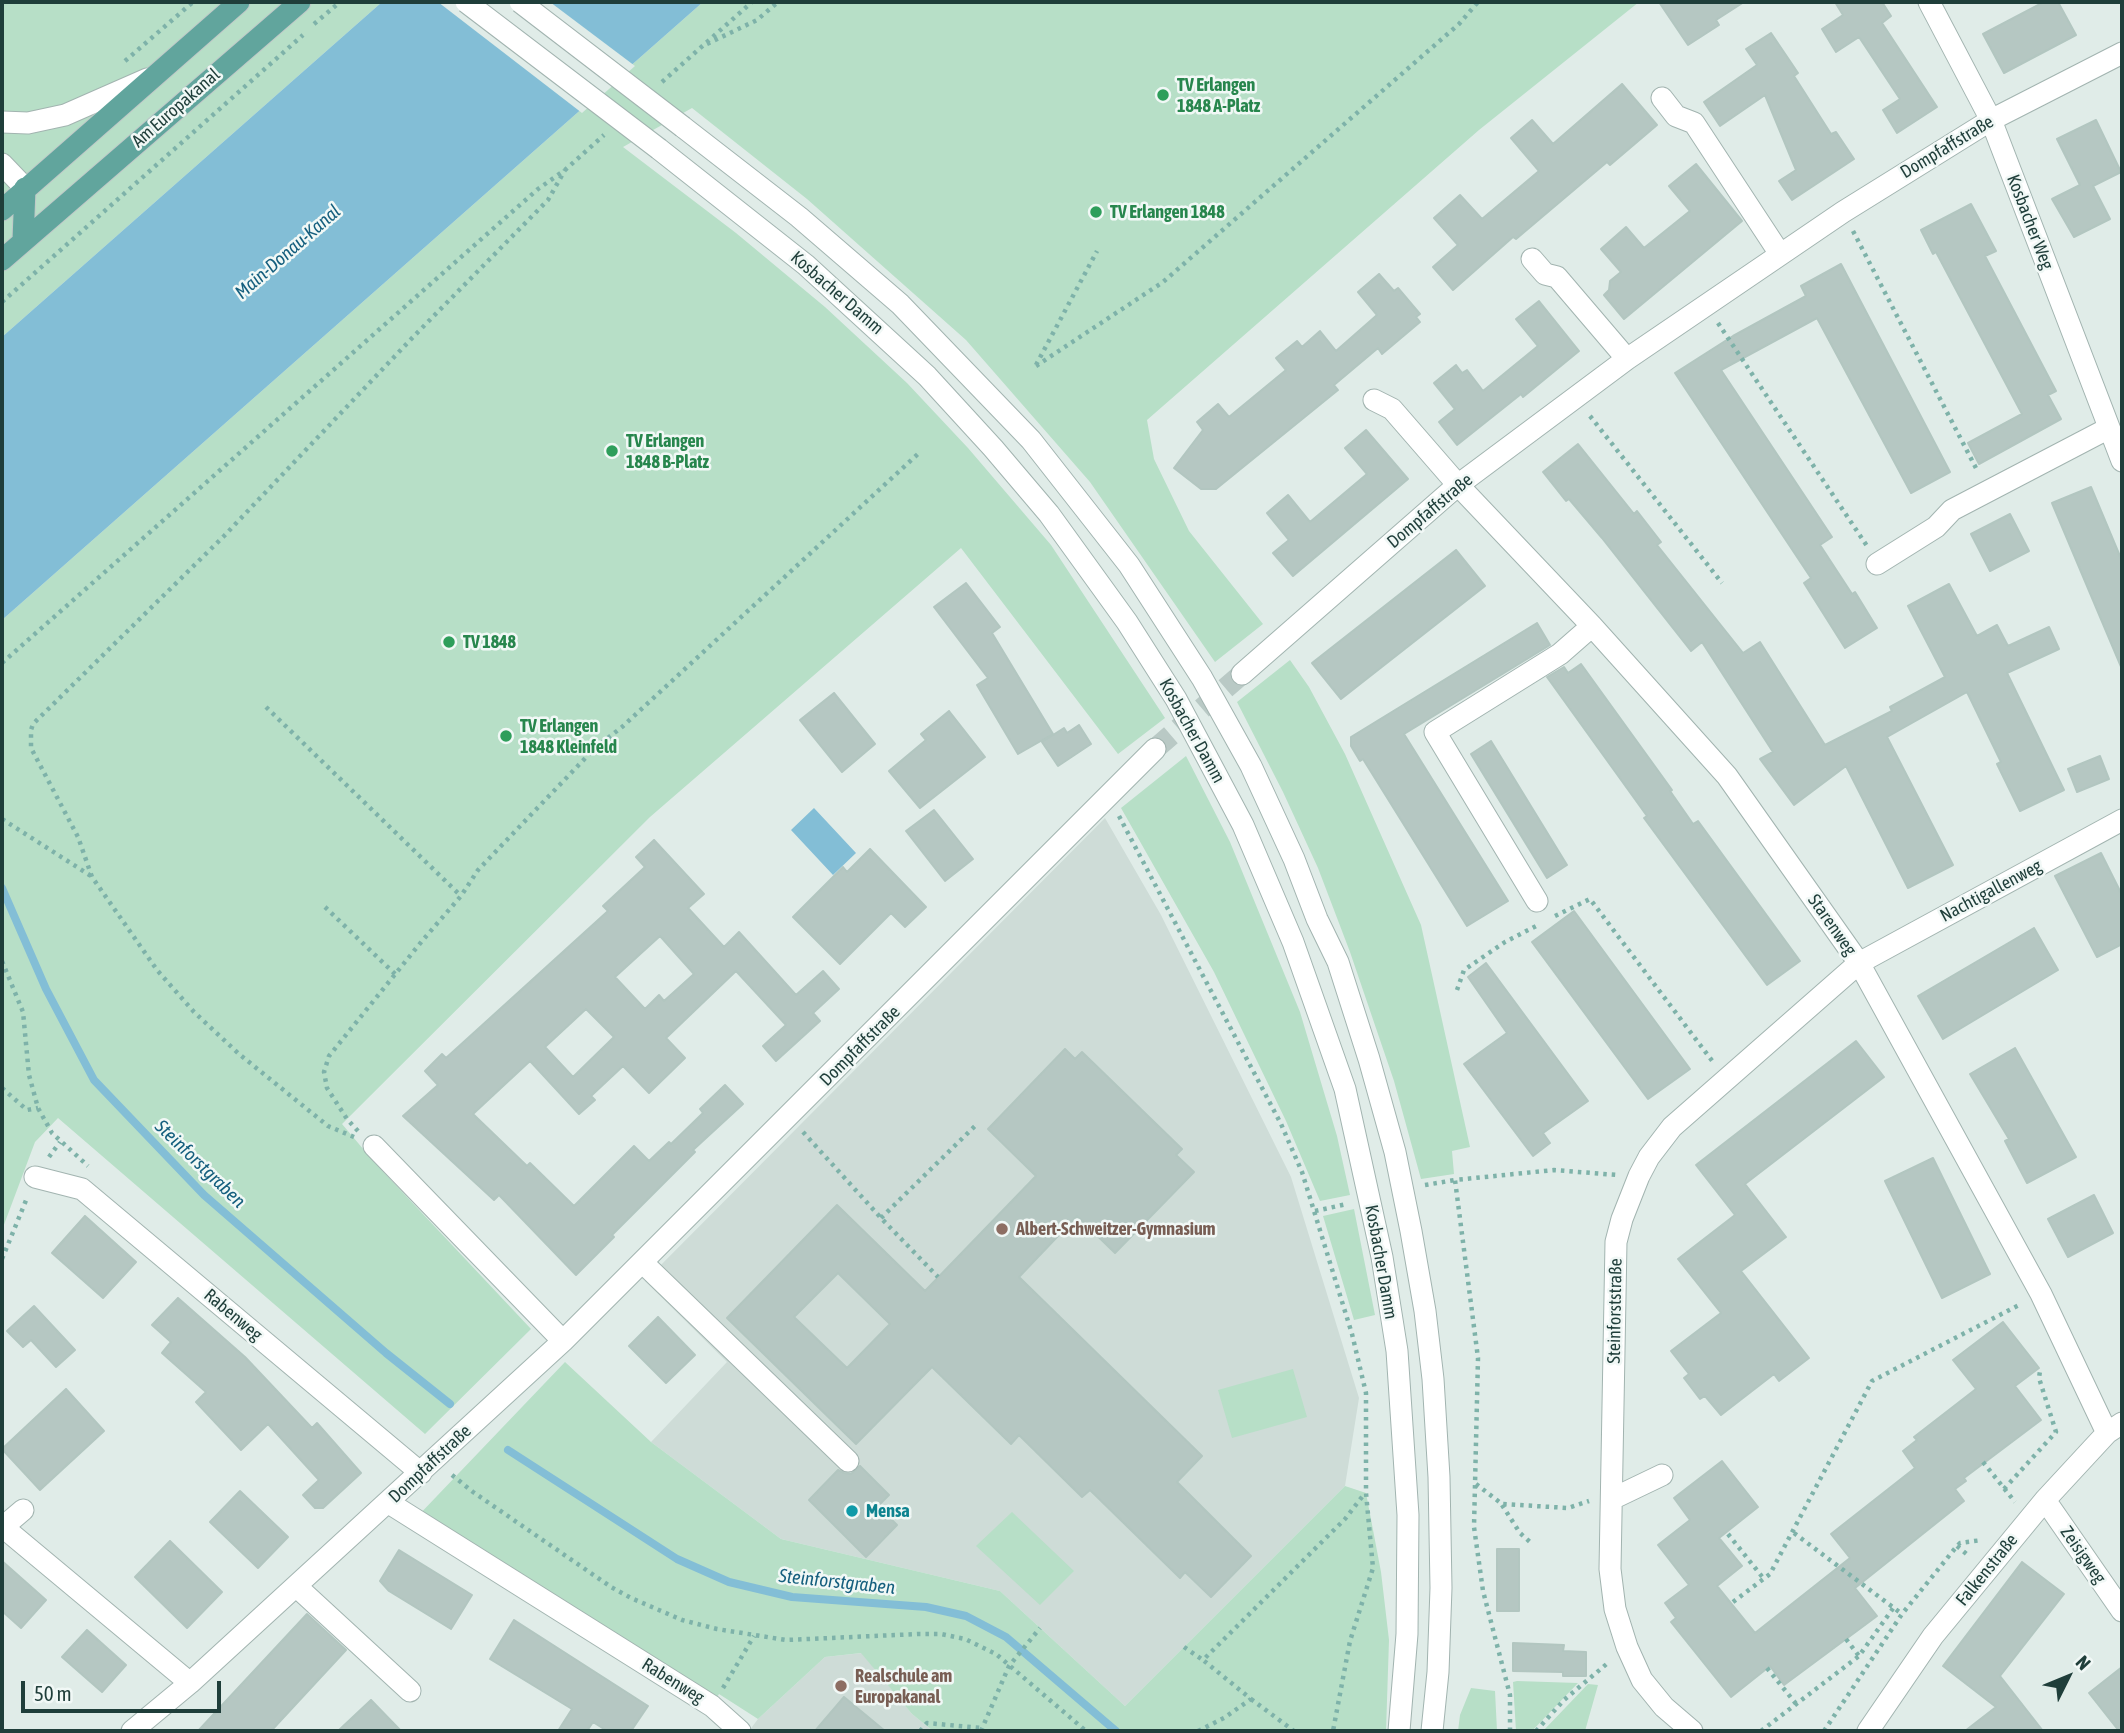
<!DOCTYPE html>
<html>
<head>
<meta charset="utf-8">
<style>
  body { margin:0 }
  #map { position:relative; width:2124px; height:1733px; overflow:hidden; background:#e0ece8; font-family:"Asap Condensed",sans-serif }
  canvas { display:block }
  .frame { position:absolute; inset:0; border:4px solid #1f3e3a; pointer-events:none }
  .north { position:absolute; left:2033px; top:1642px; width:70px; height:70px; -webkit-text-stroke:5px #f1f8f6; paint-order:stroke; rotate:47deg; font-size:19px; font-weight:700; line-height:28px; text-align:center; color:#1f3e3a }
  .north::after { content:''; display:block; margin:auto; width:24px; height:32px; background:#1f3e3a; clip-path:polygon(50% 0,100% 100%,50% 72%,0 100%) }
  .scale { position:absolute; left:21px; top:1681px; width:200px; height:32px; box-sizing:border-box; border:4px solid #1f3e3a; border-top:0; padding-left:9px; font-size:21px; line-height:24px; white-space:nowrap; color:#1f3e3a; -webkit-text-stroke:5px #f1f8f6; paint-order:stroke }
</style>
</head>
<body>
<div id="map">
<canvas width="2124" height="1733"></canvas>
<div class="frame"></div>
<div class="north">N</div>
<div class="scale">50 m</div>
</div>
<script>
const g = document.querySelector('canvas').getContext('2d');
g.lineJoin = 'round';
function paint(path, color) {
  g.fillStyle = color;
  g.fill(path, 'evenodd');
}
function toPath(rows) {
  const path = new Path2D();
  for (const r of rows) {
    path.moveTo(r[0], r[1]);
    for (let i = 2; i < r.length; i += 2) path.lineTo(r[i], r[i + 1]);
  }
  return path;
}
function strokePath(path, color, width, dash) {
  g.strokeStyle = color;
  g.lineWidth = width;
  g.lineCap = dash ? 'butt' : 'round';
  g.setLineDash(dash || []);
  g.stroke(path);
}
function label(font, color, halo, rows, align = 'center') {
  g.font = font + ' "Asap Condensed",sans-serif';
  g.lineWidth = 5;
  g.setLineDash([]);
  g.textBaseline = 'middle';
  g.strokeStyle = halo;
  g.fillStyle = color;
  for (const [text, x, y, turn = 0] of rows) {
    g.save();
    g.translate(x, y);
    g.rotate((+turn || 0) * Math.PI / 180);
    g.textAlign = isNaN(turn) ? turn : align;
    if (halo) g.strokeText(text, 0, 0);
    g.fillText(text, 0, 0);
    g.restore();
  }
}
const built = toPath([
  [1105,818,1161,915,1291,1177,1359,1398,1345,1486,1125,1706,1000,1591,781,1539,651,1442,727,1362,645,1281],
  [862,1653,912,1714,933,1731,749,1731,758,1719,825,1657]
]);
const green = toPath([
  [2,2,382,2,2,337],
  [703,2,1639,2,1479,130,1147,420,1154,459,1189,531,1263,624,1215,662,1090,482,966,340,807,199,692,108,623,147,736,233,825,307,907,383,968,448,1051,545,1165,718,1118,754,961,548,650,817,342,1124,375,1163,531,1329,425,1434,58,1118,35,1142,2,1230,2,620],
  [1290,660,1309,687,1345,754,1421,925,1470,1147,1452,1151,1454,1174,1421,1179,1394,1081,1350,952,1318,868,1283,792,1237,702],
  [1186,756,1230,842,1300,1012,1337,1136,1350,1195,1320,1201,1286,1121,1214,972,1121,808],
  [1354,1209,1375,1315,1354,1320,1323,1216],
  [565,1362,651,1442,781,1539,1000,1591,1125,1706,1345,1486,1366,1493,1381,1572,1389,1640,1386,1731,933,1731,912,1714,861,1653,825,1657,758,1719,719,1694,712,1706,415,1519],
  [1293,1369,1307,1417,1232,1438,1218,1390],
  [1012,1512,1074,1571,1040,1605,976,1546],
  [1517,1681,1578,1683,1532,1731,1516,1731,1513,1682],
  [1588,1684,1598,1685,1585,1731,1543,1731],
  [1471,1688,1495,1691,1497,1731,1458,1731,1460,1715]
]);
const water = toPath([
  [382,2,703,2,2,620,2,337],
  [814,808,856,853,833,875,791,830]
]);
const pier = toPath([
  [438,2,550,2,635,66,582,113]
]);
const stream = toPath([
  [2,888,46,989,94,1080,204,1195,386,1353,450,1404],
  [508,1450,677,1559,729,1582,792,1597,926,1607,966,1616,1006,1637,1116,1731]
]);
const building = toPath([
  [1659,2,1744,2,1716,20,1719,25,1688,45,1659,2],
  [1835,2,1882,2,1891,16,1882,23,1937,107,1897,133,1883,110,1900,99,1859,37,1836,52,1822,29,1843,15,1835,2],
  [2044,2,2058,2,2076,35,2004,73,1983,34,2044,2],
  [1771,33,1798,73,1794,76,1831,134,1836,132,1854,159,1792,200,1779,181,1796,170,1765,95,1720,126,1704,102,1757,65,1746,49,1771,33],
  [1622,84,1657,125,1610,165,1607,162,1516,239,1513,237,1453,290,1433,267,1458,245,1434,218,1460,195,1482,219,1539,171,1511,138,1532,120,1553,144,1622,84],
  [2096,120,2121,172,2093,186,2110,219,2074,237,2052,199,2080,185,2057,139,2096,120],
  [1696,164,1742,221,1624,319,1604,295,1609,290,1610,281,1621,272,1601,249,1626,227,1644,248,1690,211,1669,186,1696,164],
  [1971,204,1996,251,1985,256,2056,391,2048,395,2061,419,1979,464,1968,443,2022,414,1936,252,1933,254,1921,230,1971,204],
  [1841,264,1950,472,1911,493,1817,318,1721,370,1832,537,1820,545,1852,594,1855,592,1877,628,1845,648,1804,583,1811,578,1675,373,1733,336,1806,296,1801,286,1841,264],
  [1379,274,1394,291,1398,288,1420,314,1416,317,1420,322,1382,354,1378,348,1334,385,1338,390,1216,489,1201,489,1174,468,1203,430,1197,422,1218,404,1229,417,1286,370,1276,358,1297,341,1302,347,1320,331,1336,351,1377,315,1358,292,1379,274],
  [1539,301,1579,351,1523,397,1521,394,1457,445,1439,422,1455,409,1434,383,1456,365,1462,373,1467,370,1483,391,1538,346,1516,319,1539,301],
  [1366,430,1408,479,1293,576,1273,553,1289,540,1267,513,1288,495,1310,522,1367,474,1345,448,1366,430],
  [1578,444,1634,514,1637,511,1661,542,1657,545,1743,653,1760,642,1825,745,1892,711,1890,707,1945,677,1908,606,1949,584,1977,636,1997,625,2008,646,2049,627,2059,649,2007,673,2064,790,2020,811,1997,764,2001,762,1967,692,1887,737,1953,865,1908,888,1846,766,1794,805,1760,759,1773,752,1702,642,1691,651,1602,538,1569,499,1566,501,1543,472,1578,444],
  [2091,487,2122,561,2122,669,2052,503,2091,487],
  [2010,514,2029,551,1990,571,1971,534,2010,514],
  [1456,550,1485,586,1341,699,1312,663,1456,550],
  [966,583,1000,627,992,633,1053,734,1018,754,977,685,988,678,934,607,966,583],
  [1537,623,1550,645,1404,734,1508,901,1467,926,1363,759,1360,761,1351,746,1351,737,1537,623],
  [1581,664,1672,790,1670,791,1693,824,1698,821,1800,961,1767,985,1644,818,1647,816,1547,677,1564,667,1568,673,1581,664],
  [834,693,875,744,842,772,800,720,834,693],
  [949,711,985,757,920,808,889,771,926,740,921,734,949,711],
  [1079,725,1091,744,1058,766,1042,742,1064,728,1067,733,1079,725],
  [1491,741,1567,865,1547,878,1471,754,1491,741],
  [2100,756,2109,779,2077,792,2068,769,2100,756],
  [934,810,973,859,945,881,906,831,934,810],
  [654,840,704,894,688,908,724,947,739,932,796,995,823,971,839,989,813,1013,820,1021,776,1061,763,1046,786,1025,736,971,666,1038,685,1058,649,1093,623,1066,591,1096,595,1100,579,1114,530,1061,473,1114,527,1166,530,1163,574,1206,634,1146,649,1161,669,1142,671,1144,703,1113,700,1109,725,1085,743,1104,693,1150,695,1152,612,1235,614,1237,576,1275,499,1195,494,1200,403,1116,438,1085,425,1071,442,1054,446,1058,608,911,603,906,645,867,636,857,654,840],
  [660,936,694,974,664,1001,659,995,645,1009,615,977,660,936],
  [586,1009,614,1037,573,1077,545,1047,586,1009],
  [870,849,926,907,905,927,891,913,840,964,793,917,843,867,847,872,870,849],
  [2101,853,2122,895,2122,944,2097,957,2055,876,2101,853],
  [1574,911,1690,1069,1648,1099,1532,942,1574,911],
  [2034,928,2058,970,1943,1039,1918,996,2034,928],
  [1486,963,1588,1101,1543,1133,1550,1143,1533,1156,1464,1064,1507,1033,1468,977,1486,963],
  [1856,1041,1884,1077,1745,1184,1786,1237,1741,1271,1809,1358,1779,1381,1774,1374,1721,1415,1705,1396,1700,1399,1684,1378,1689,1374,1671,1351,1721,1313,1678,1259,1735,1215,1696,1165,1856,1041],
  [2015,1048,2076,1157,2027,1183,2005,1141,2009,1139,1970,1074,2015,1048],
  [1065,1049,1075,1059,1082,1052,1182,1149,1176,1155,1194,1172,1115,1253,1077,1216,1019,1277,1202,1456,1177,1482,1251,1556,1211,1597,1185,1572,1180,1578,1090,1490,1082,1497,1019,1435,1011,1444,932,1367,856,1444,727,1318,837,1205,925,1291,1036,1176,988,1129,1065,1049],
  [838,1273,890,1324,847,1368,794,1317,838,1273],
  [1933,1158,1990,1274,1942,1298,1885,1181,1933,1158],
  [2094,1195,2113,1233,2068,1257,2048,1219,2094,1195],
  [85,1216,136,1262,103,1298,52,1253,85,1216],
  [178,1298,245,1357,312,1428,317,1423,361,1473,323,1508,315,1508,303,1495,319,1480,268,1424,241,1450,196,1402,206,1392,162,1353,171,1342,152,1325,178,1298],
  [34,1306,75,1350,56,1367,31,1340,23,1347,7,1331,34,1306],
  [658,1317,695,1355,666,1383,629,1346,658,1317],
  [2003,1322,2039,1368,2015,1386,2041,1420,1964,1478,1966,1481,1955,1489,1964,1501,1855,1588,1877,1616,1784,1685,1770,1666,1731,1697,1671,1622,1676,1618,1665,1603,1689,1585,1658,1545,1690,1520,1674,1498,1722,1461,1758,1507,1719,1538,1742,1566,1717,1586,1755,1633,1850,1558,1831,1534,1915,1468,1903,1451,1917,1440,1914,1437,1976,1389,1953,1360,2003,1322],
  [66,1389,104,1431,40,1490,2,1449,66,1389],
  [860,1466,889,1495,878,1506,897,1525,866,1557,809,1500,838,1470,844,1473,851,1474,860,1466],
  [240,1491,288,1537,258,1568,210,1522,240,1491],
  [170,1541,222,1592,187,1628,135,1577,170,1541],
  [1497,1549,1519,1549,1519,1611,1497,1611,1497,1549],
  [399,1550,472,1595,451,1629,389,1591,380,1581,399,1550],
  [2,1561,46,1600,21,1628,2,1611,2,1561],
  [2022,1562,2064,1594,2000,1676,2043,1731,1965,1731,1996,1707,1943,1666,2022,1562],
  [307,1614,346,1650,271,1731,198,1731,307,1614],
  [514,1620,648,1706,631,1731,607,1731,593,1722,587,1731,558,1731,572,1709,490,1659,514,1620],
  [87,1630,126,1665,102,1692,62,1657,87,1630],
  [1513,1643,1564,1645,1563,1651,1586,1652,1586,1676,1563,1676,1563,1672,1513,1671,1513,1643],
  [2122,1667,2122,1731,2119,1731,2089,1693,2122,1667],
  [844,1697,885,1731,815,1731,844,1697],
  [371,1700,401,1731,338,1731,371,1700]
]);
const minorTunnel = toPath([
  [1155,749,1242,674]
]);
const path = toPath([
  [314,24,340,2],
  [707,44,757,20,778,2],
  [125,61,193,2],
  [662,82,752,2],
  [1853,231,1978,472],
  [2,302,303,35],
  [1718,323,1867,546],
  [1036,365,1097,251],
  [1036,366,1163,282,1459,24,1478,2],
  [1590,416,1722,583],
  [2,663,538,189,565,170,604,135],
  [266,707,461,896],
  [1119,816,1281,1124,1302,1172,1352,1334,1366,1393,1366,1493,1373,1568,1350,1641,1333,1731],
  [2,819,91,876],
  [325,907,395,974],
  [1555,916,1590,899,1713,1062],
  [2,961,23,1012,29,1075,38,1108,52,1133,88,1166],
  [1457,990,1464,970,1505,942,1538,925],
  [2,1088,27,1110,38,1108],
  [358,1131,347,1119,327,1088,324,1072,329,1056,422,941,461,896,478,870,595,748,622,727,919,453],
  [803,1132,881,1218,938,1277],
  [354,1137,328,1126,239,1054,194,1012,157,970,92,877,78,837,31,748,31,730,33,724,224,536,415,335,548,200,565,170],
  [49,1157,60,1142],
  [1425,1185,1455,1180],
  [1315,1211,1347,1204],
  [881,1218,977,1124],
  [2,1259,27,1198],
  [1983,1462,2015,1502],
  [452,1475,473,1492,611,1587,631,1598,682,1620,717,1629,786,1640,918,1634,941,1634,965,1639,996,1654,1086,1731],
  [1476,1484,1502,1504,1568,1508,1589,1501],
  [2004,1489,2056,1432,2039,1378,2040,1371],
  [1502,1505,1520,1533,1530,1542],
  [1794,1533,1902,1614],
  [1728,1534,1764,1579],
  [1957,1546,1969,1556],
  [1733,1602,1770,1574,1872,1381,2021,1304],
  [1846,1639,1859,1656],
  [1184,1647,1203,1660],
  [1767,1668,1797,1705],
  [723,1688,754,1636],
  [1251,1699,1294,1731],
  [920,1731,927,1723,982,1728],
  [981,1731,1009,1666,1040,1628],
  [1198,1731,1224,1718,1251,1699,1203,1660,1345,1519,1365,1493],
  [1510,1731,1510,1695,1483,1591,1474,1527,1478,1358,1455,1180,1554,1170,1617,1175],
  [1536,1731,1564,1700,1609,1662],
  [1761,1731,1859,1656,1894,1607],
  [1824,1731,1902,1614,1957,1546,1960,1543,1982,1540]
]);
const minor = toPath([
  [1929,2,1991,120,2122,461],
  [1662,98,1676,116,1694,123,1780,254],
  [2,122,28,123,65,115,147,79],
  [683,127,799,217,900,304,1031,440,1129,565,1202,678,1251,766,1294,859,1317,919,1338,962,1369,1059,1395,1152,1411,1231,1425,1311,1433,1379,1439,1477,1441,1588,1438,1672,1432,1731],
  [659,149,806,265,927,376,993,448,1049,514,1127,622,1176,699,1243,825,1293,942,1345,1089,1382,1257,1397,1351,1408,1515,1407,1634,1399,1731],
  [2,164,25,188],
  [1532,259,1545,274,1557,277,1627,359],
  [1374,400,1392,409,1458,485,1592,626,1727,776,1859,963,2041,1294,2107,1433],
  [1877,564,1936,527,1952,510,2109,428],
  [1242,674,1458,485,1627,359,1843,212,1991,120,2122,53],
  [1537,901,1435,732,1560,654,1592,626],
  [374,1146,563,1341],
  [35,1177,82,1189,421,1473],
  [642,1262,848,1461],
  [1612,1499,1662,1475],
  [2045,1500,2122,1611],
  [389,1503,712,1706,740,1731],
  [23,1510,3,1527,190,1683],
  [296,1586,410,1691],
  [132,1731,190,1683,563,1341,1155,749],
  [1692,1731,1664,1707,1642,1680,1627,1647,1615,1609,1610,1569,1616,1242,1622,1219,1639,1176,1649,1157,1672,1127,1859,963,2122,820],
  [1868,1731,1933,1636,2045,1500,2107,1433,2122,1423]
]);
const major = toPath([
  [2,210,239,2],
  [23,241,25,188],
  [2,260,300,2]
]);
const minorBridge = toPath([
  [466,2,659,149],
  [520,2,683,127]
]);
const markers = [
  [1163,95,7,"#2e9e5b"],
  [1096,212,7,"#2e9e5b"],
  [612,451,7,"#2e9e5b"],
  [449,642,7,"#2e9e5b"],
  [506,736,7,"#2e9e5b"],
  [1002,1229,7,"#8d6e63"],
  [852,1511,7,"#0f9aa8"],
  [841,1686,7,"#8d6e63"]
];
const leisureNames = [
  ["TV Erlangen",1177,85],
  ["1848 A-Platz",1177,106],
  ["TV Erlangen 1848",1110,212],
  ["TV Erlangen",626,441],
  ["1848 B-Platz",626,462],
  ["TV 1848",463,642],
  ["TV Erlangen",520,726],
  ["1848 Kleinfeld",520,747]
];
const streetNames = [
  ["Am Europakanal",176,108,-41],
  ["Dompfaffstraße",1947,147,-31],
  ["Kosbacher Weg",2030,222,69],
  ["Kosbacher Damm",837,293,41],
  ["Dompfaffstraße",1430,511,-40],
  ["Kosbacher Damm",1192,731,61],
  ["Nachtigallenweg",1991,891,-28],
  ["Starenweg",1832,925,55],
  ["Dompfaffstraße",860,1046,-45],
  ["Kosbacher Damm",1381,1262,80],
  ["Steinforststraße",1615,1311,-89],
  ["Rabenweg",233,1315,40],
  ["Dompfaffstraße",430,1464,-43],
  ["Zeisigweg",2083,1555,55],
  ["Falkenstraße",1987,1570,-51],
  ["Rabenweg",673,1681,32]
];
const educationNames = [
  ["Albert-Schweitzer-Gymnasium",1016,1229],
  ["Realschule am",855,1676],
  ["Europakanal",855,1697]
];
const cultureNames = [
  ["Mensa",866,1511]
];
const waterNames = [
  ["Main-Donau-Kanal",288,252,-41],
  ["Steinforstgraben",200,1164,44],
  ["Steinforstgraben",837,1582,6]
];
paint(built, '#cedcd7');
paint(green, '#b7dfc7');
paint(water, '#83bed6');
paint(pier, '#e0ece8');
strokePath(stream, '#83bed6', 8);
paint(building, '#b5c7c2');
strokePath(building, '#b2c6c0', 2);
strokePath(minorTunnel, '#b9c9c5', 21, [21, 10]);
strokePath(minor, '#a2b4b0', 23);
strokePath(major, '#c0c9c8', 23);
strokePath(path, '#7eb2a9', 4.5, [3.5, 5]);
strokePath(minor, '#fff', 21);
strokePath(major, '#61a59d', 21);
strokePath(minorBridge, '#a2b4b0', 23, []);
strokePath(minorBridge, '#fff', 21);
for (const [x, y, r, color] of markers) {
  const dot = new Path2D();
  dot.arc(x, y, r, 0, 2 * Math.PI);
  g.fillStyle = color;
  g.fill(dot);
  strokePath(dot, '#f1f8f6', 2.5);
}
label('bold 18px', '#27864d', '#f1f8f6', leisureNames, 'left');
label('18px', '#1f3e3a', '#f1f8f6', streetNames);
label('bold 18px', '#785e54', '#f1f8f6', educationNames, 'left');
label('bold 18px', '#0d838f', '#f1f8f6', cultureNames, 'left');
label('italic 19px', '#155f7e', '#f1f8f6', waterNames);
</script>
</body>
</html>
